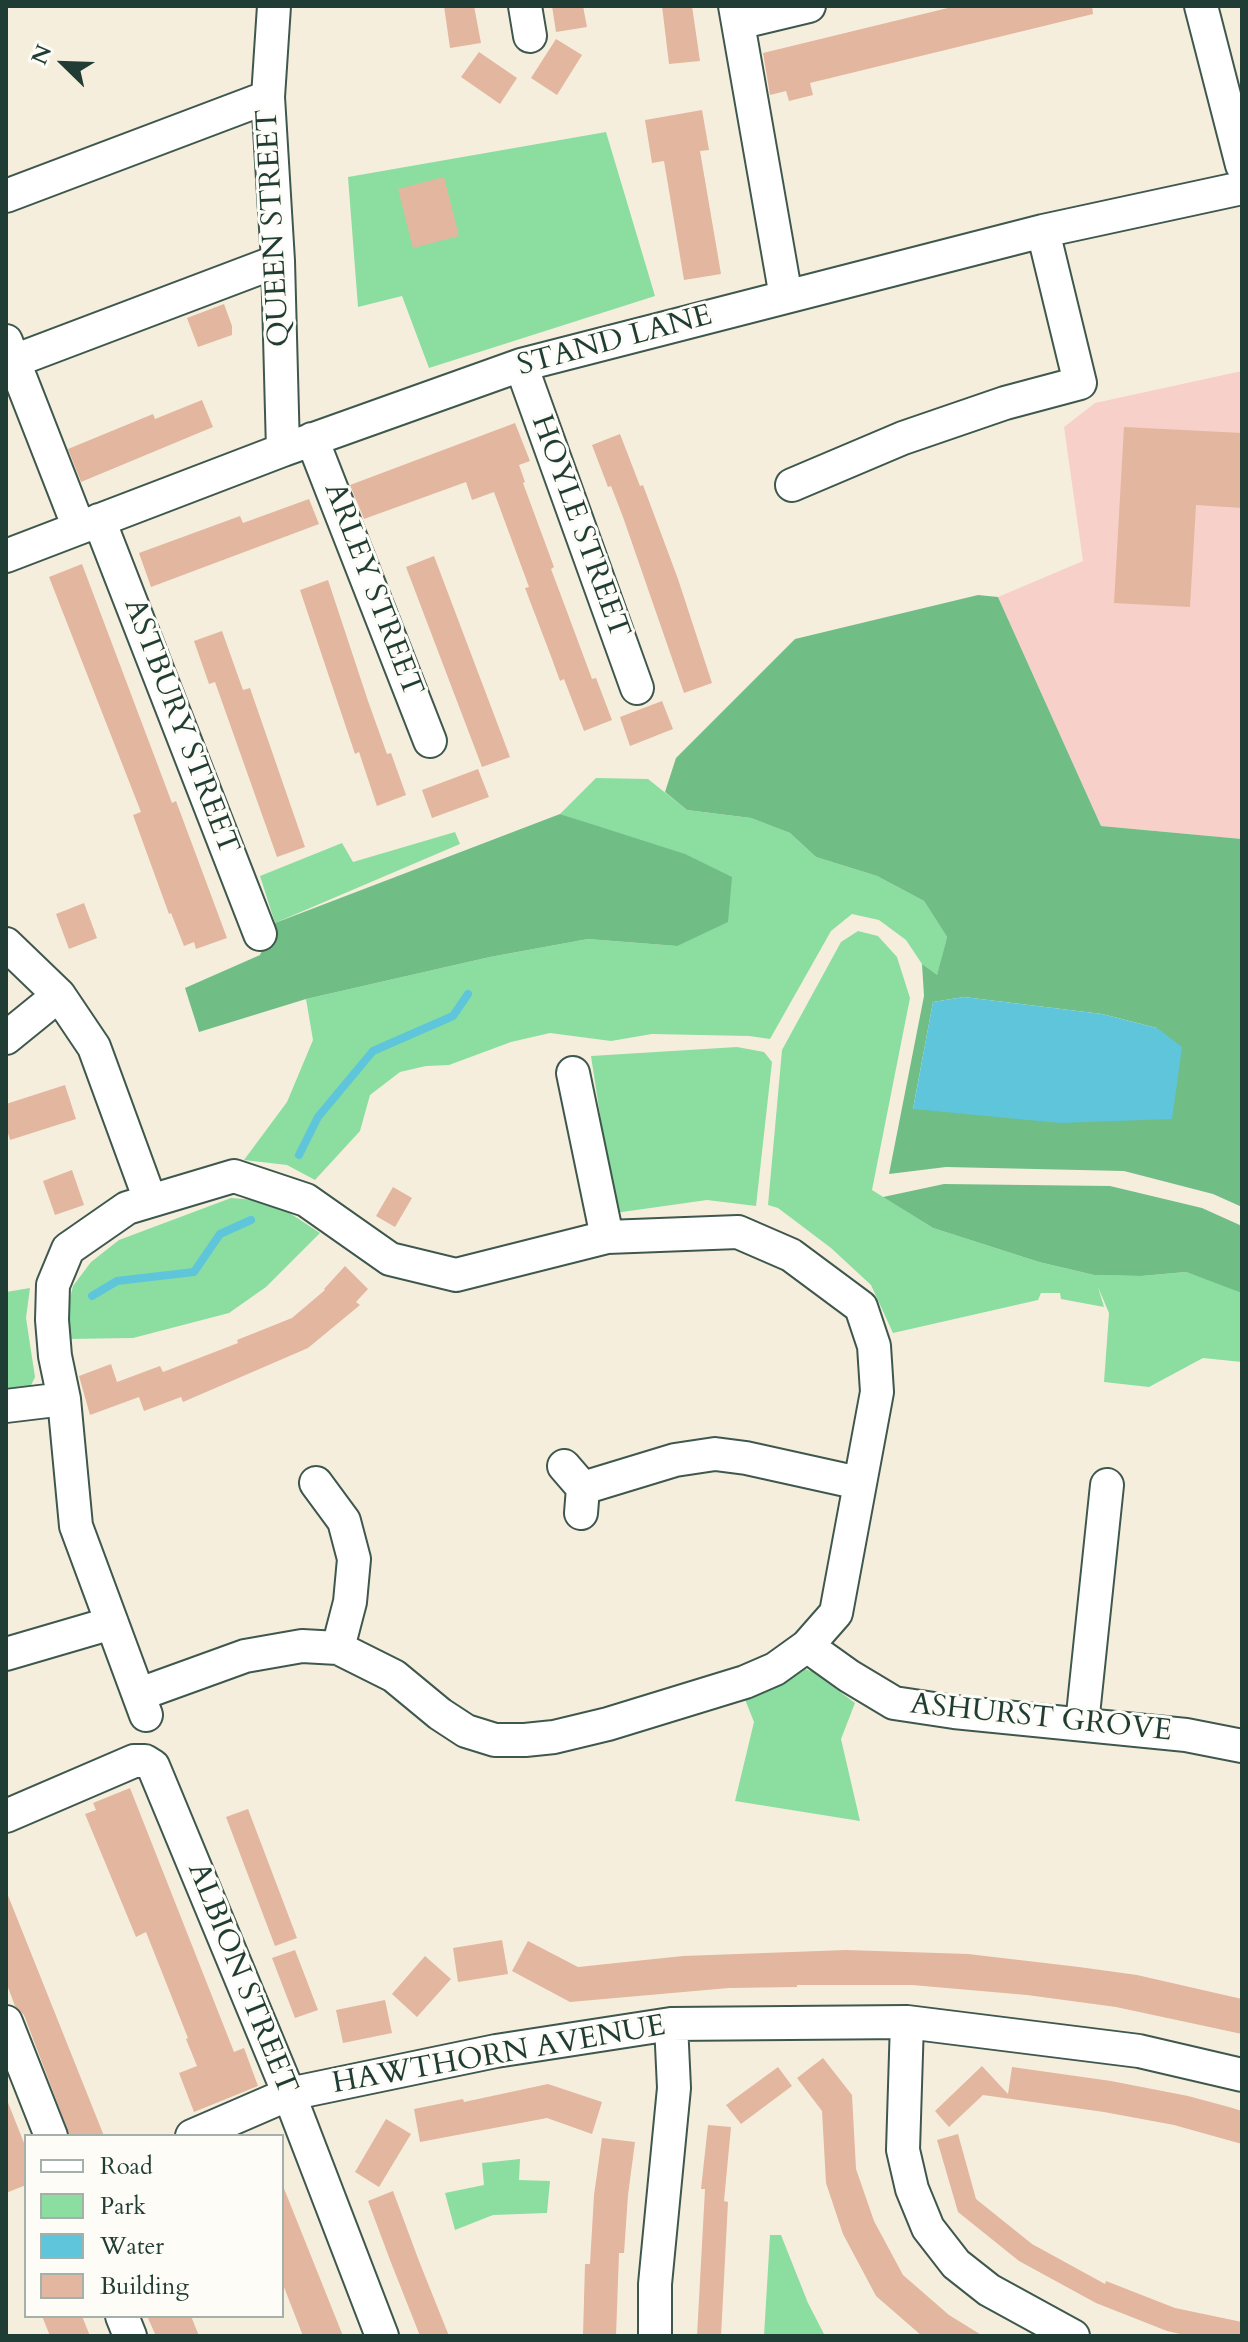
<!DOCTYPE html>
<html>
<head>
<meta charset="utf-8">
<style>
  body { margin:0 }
  #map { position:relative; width:1248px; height:2342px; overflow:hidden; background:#f6eedd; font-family:Cardo,serif }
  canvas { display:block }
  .frame { position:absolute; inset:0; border:8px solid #1f3d34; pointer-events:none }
  .legend { position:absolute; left:24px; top:2134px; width:260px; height:184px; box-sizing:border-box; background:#fdfcf7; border:2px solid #a4b0a9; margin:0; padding:10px 14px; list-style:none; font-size:24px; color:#1f3d34 }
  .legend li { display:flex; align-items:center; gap:16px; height:40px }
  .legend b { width:40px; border:2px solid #a4b0a9 }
  .north { position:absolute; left:24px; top:24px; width:80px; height:80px; -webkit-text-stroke:6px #fdfcf7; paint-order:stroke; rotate:293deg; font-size:22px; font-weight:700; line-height:32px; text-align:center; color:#1f3d34 }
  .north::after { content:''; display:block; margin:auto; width:28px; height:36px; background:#1f3d34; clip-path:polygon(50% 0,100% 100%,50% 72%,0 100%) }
</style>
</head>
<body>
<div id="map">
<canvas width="1248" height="2342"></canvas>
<div class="frame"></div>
<ul class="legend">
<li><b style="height:10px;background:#fff"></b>Road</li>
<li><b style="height:22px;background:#8bdea0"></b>Park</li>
<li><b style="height:22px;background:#5ec5db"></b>Water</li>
<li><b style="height:22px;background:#e3b69f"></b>Building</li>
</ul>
<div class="north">N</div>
</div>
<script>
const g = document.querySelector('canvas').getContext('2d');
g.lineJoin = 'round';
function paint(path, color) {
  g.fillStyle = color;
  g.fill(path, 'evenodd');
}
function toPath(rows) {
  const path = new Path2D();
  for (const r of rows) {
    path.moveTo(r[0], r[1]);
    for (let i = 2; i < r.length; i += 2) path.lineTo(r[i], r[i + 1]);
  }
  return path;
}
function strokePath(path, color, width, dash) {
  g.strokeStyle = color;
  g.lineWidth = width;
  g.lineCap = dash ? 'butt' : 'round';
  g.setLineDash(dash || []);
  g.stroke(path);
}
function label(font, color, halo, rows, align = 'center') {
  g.font = font + ' Cardo,serif';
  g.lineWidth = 6;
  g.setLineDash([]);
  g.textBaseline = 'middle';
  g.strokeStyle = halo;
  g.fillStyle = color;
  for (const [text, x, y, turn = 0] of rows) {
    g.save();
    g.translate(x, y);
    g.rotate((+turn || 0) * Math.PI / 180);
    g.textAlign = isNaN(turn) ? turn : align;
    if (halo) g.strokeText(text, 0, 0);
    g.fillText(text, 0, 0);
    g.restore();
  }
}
const built = toPath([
  [1242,371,1242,839,1101,826,998,597,1083,561,1064,427,1095,403]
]);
const green = toPath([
  [606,132,655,296,429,368,402,296,358,307,348,177],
  [596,778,648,779,687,810,751,818,790,833,816,857,877,876,924,901,947,937,937,976,922,964,906,940,879,920,852,914,831,931,770,1039,749,1036,652,1034,611,1041,550,1033,511,1042,449,1065,426,1066,400,1072,370,1095,360,1131,315,1180,287,1165,244,1160,287,1102,313,1040,306,999,490,957,588,939,677,946,598,827,560,814],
  [455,832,460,844,275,923,260,876,342,843,353,862],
  [858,931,878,936,897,957,910,998,872,1190,933,1228,1039,1262,1094,1275,1141,1276,1186,1272,1233,1289,1242,1293,1242,1362,1203,1358,1149,1387,1104,1382,1109,1313,1098,1287,1104,1307,1061,1299,1060,1293,1041,1293,1038,1300,893,1333,871,1285,831,1248,778,1208,768,1205,782,1050,841,942],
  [737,1047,764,1052,772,1062,756,1206,707,1200,615,1213,591,1056],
  [231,1198,256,1200,282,1208,320,1233,266,1287,229,1313,133,1338,67,1339,66,1315,73,1286,91,1262,119,1240],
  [30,1288,26,1318,35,1377,27,1394,6,1399,6,1292],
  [805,1669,813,1672,855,1703,841,1739,860,1821,735,1801,754,1722,744,1697,769,1690,796,1670],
  [520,2159,519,2180,550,2181,547,2213,493,2215,455,2230,445,2193,484,2185,482,2163],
  [770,2235,781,2235,808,2303,825,2336,764,2336]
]);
const forest = toPath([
  [978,595,998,597,1101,826,1242,839,1242,1207,1213,1194,1124,1171,946,1167,889,1174,924,996,922,964,937,975,947,937,924,901,877,876,816,857,790,833,751,818,687,810,665,792,676,758,795,639],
  [964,997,1102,1014,1157,1028,913,1109,933,1002],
  [560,814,685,854,732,877,728,922,677,946,588,939,490,957,306,999,199,1032,185,988,260,955,275,923],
  [944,1184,1110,1186,1202,1208,1242,1226,1242,1293,1186,1272,1141,1276,1094,1275,1039,1262,933,1228,883,1197]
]);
const water = toPath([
  [964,997,1102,1014,1157,1028,1182,1047,1172,1119,1060,1123,913,1109,933,1002]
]);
const stream = toPath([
  [299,1155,318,1117,373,1051,453,1016,468,994],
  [92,1296,117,1281,194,1272,220,1234,251,1220]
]);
const building = toPath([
  [444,6,474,6,481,43,450,48],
  [552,6,583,6,587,27,556,32],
  [662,6,692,6,700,61,669,64],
  [956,6,1092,6,1093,14,810,83,813,95,789,101,786,91,770,95,763,53],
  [556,39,582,55,557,95,531,78],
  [479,52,517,78,500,104,461,77],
  [702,110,709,150,700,151,721,274,684,280,664,161,652,163,645,120],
  [444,177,459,236,413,248,398,189],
  [224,304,232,326,232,335,198,347,187,318],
  [202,400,213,427,81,482,68,449,153,414,155,419],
  [515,423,530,461,519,465,525,482,523,483,554,567,551,569,569,617,592,679,596,678,612,720,584,731,564,679,560,681,552,659,525,588,529,587,494,492,472,500,466,482,364,519,350,485],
  [1124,427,1242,433,1242,508,1196,505,1190,607,1114,603],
  [620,434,640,486,643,485,678,579,712,683,684,693,623,517,611,486,608,487,592,445],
  [309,499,319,524,151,587,139,553,240,516,243,523],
  [434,556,510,757,482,767,406,567],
  [82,564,172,803,176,801,227,938,196,949,194,942,184,946,171,913,169,914,133,815,141,812,49,577],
  [328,580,368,701,387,754,391,753,406,795,377,806,359,752,355,754,300,590],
  [222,631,243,690,250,688,305,847,277,857,215,682,209,684,194,641],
  [662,701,673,729,630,746,620,717],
  [478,769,489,797,432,818,422,790],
  [84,903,97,938,69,949,56,914],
  [65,1085,76,1119,10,1140,6,1126,6,1104],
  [72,1170,84,1205,55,1215,43,1181],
  [393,1187,412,1198,395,1227,376,1216],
  [345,1266,368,1289,356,1302,360,1305,308,1348,183,1402,181,1397,144,1411,139,1397,90,1415,79,1376,111,1364,117,1382,160,1366,163,1372,238,1343,237,1340,292,1318,325,1290,324,1289],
  [130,1788,234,2052,244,2048,258,2086,194,2112,179,2073,197,2066,186,2039,188,2038,146,1932,136,1937,85,1814,96,1810,93,1803],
  [248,1809,297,1938,275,1946,226,1817],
  [6,1893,7,1893,104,2136,70,2136,24,2015,15,2006,6,1982],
  [502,1940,508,1974,458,1982,453,1948],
  [528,1941,578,1967,683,1956,846,1950,968,1954,1079,1967,1137,1975,1242,1999,1242,2034,1116,2007,1027,1995,912,1985,797,1985,797,1987,729,1988,570,2002,512,1971],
  [295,1950,318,2010,295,2018,272,1958],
  [425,1956,451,1979,417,2017,392,1994],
  [385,2000,392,2033,343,2043,336,2010],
  [823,2058,852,2095,856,2169,874,2221,903,2275,949,2315,983,2336,922,2336,876,2296,843,2234,826,2183,822,2111,797,2078],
  [982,2066,1008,2094,1012,2067,1111,2081,1188,2096,1229,2107,1242,2111,1242,2144,1174,2125,1104,2112,983,2095,949,2127,935,2111],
  [778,2067,792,2086,741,2124,726,2105],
  [548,2084,602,2102,592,2134,547,2118,420,2142,414,2109,463,2099,464,2102],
  [7,2100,26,2148,26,2185,6,2193],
  [386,2119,411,2134,379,2187,355,2172],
  [708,2125,731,2127,724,2201,728,2202,721,2336,697,2336,705,2189,701,2189],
  [958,2134,976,2199,1032,2244,1105,2284,1106,2281,1175,2308,1242,2322,1242,2336,1189,2336,1167,2331,1096,2303,1019,2261,958,2212,937,2140],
  [602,2138,635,2142,628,2195,624,2253,619,2253,616,2336,583,2336,585,2264,590,2264,594,2195],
  [282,2186,283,2186,343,2336,303,2336,282,2282],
  [393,2191,419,2261,449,2336,420,2336,390,2260,368,2201],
  [42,2316,82,2316,90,2336,50,2336],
  [147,2316,191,2316,199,2336,156,2336]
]);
const minor = toPath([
  [274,6,268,97,278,261,283,450],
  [525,6,530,36],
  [735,6,786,297],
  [1201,6,1242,165],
  [738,23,809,6],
  [6,196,268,97],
  [6,341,79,528],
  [6,364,278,261],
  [521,365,637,688],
  [312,439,430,741],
  [792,485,903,438,1005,403,1080,383,1043,231],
  [99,520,260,934],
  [6,556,283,450,521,365,1043,231,1242,188],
  [6,944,59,995,94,1047,150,1200],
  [6,1038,59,995],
  [573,1073,607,1237],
  [6,1406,64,1399],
  [564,1466,583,1488,581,1513],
  [316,1483,344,1521,354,1559,350,1602,338,1648],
  [583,1488,675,1460,715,1454,746,1458,859,1483],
  [807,1646,849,1676,894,1703,954,1712,1186,1735,1242,1746],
  [6,1654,112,1623],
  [140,1694,245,1656,302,1646,338,1648,394,1676,440,1714,466,1731,495,1740,525,1740,554,1737,608,1724,745,1682,775,1669,807,1646,836,1613,877,1392,874,1346,861,1307,791,1255,738,1232,607,1237,456,1275,390,1259,306,1200,234,1176,127,1208,68,1249,53,1285,52,1320,55,1356,64,1399,76,1526,146,1715],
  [1082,1724,1107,1485],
  [6,1816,134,1761,145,1761,153,1766,289,2094,382,2336],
  [6,2022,51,2136],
  [907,2022,903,2150,912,2189,928,2228,956,2264,989,2290,1073,2336],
  [192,2136,289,2094,496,2051,671,2024,907,2022,1139,2051,1242,2075],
  [122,2316,130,2336],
  [655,2336,655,2284,674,2088,671,2024]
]);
const streetNames = [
  ["QUEEN STREET",275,228,-93],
  ["STAND LANE",615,342,-15],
  ["HOYLE STREET",579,527,70],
  ["ARLEY STREET",372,590,69],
  ["ASTBURY STREET",180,727,69],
  ["ASHURST GROVE",1041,1719,6],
  ["ALBION STREET",241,1979,68],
  ["HAWTHORN AVENUE",499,2056,-10]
];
paint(built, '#f7d0c9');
paint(green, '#8bdea0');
paint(forest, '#70bd86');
paint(water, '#5ec5db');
strokePath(stream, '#5ec5db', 8);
paint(building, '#e3b69f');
strokePath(minor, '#3f584d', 36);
strokePath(minor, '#fff', 32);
label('30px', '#1f3d34', '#fdfcf7', streetNames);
</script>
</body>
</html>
